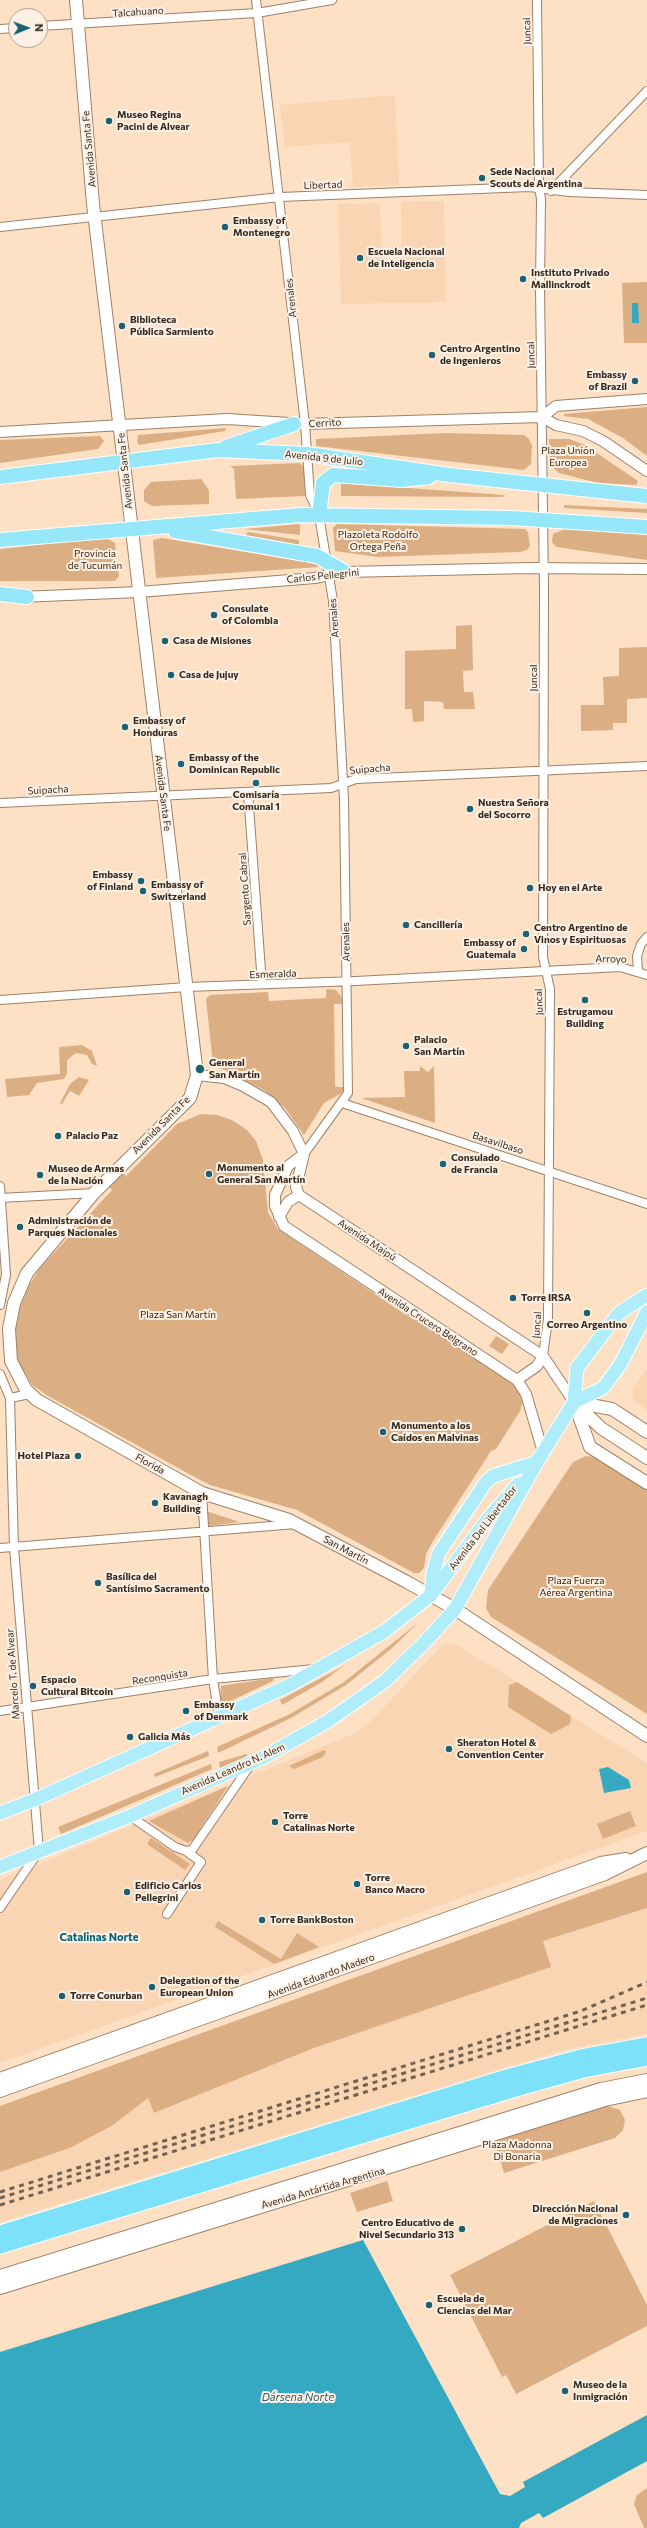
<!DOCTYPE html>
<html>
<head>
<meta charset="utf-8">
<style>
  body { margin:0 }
  #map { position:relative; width:647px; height:2528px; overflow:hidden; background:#fee0c4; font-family:Commissioner,sans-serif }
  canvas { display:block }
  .north { position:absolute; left:8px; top:8px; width:40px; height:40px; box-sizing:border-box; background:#fdf1e6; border:1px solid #ada196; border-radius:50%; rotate:89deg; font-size:11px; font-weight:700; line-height:16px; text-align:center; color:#352a1f }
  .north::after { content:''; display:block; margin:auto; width:14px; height:18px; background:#1a6271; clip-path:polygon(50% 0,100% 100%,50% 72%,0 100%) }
</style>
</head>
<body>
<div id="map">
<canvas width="647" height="2528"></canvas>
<div class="north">N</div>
</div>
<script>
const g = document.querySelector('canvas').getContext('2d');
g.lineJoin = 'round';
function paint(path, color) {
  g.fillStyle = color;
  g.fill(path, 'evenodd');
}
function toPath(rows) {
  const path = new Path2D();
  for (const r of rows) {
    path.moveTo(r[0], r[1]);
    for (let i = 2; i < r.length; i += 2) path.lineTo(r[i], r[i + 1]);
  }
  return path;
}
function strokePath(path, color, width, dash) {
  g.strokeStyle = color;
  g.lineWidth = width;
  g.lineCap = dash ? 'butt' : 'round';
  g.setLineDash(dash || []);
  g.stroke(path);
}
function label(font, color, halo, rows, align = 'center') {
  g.font = font + ' Commissioner,sans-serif';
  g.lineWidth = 4;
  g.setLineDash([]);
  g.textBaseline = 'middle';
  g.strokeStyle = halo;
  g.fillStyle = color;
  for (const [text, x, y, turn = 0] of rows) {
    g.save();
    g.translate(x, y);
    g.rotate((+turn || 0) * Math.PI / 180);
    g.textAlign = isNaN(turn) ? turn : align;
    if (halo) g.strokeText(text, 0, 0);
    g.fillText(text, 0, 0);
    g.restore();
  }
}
const built = toPath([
  [395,95,399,185,353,187,350,142,285,147,280,105],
  [444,201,446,302,341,304,338,204,380,203,382,269,402,268,401,202],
  [647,1369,647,1410,634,1401,633,1388],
  [454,1643,647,1763,647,1831,0,2063,0,1880,355,1733,373,1719,443,1644],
  [647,1908,647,2034,559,2051,0,2222,0,2172,113,2125,148,2098,154,2113,314,2048,551,1967,543,1941]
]);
const green = toPath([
  [647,282,647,343,624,343,622,283],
  [647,407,647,456,623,438,588,419,564,416,564,414],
  [226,428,225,431,139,445,137,442,138,435],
  [445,433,524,435,529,439,532,446,531,464,524,470,316,446,316,439],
  [100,436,104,441,98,449,0,463,0,440],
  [549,439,569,439,585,445,638,481,636,485,598,483,559,473,550,465],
  [300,463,304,467,305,496,236,499,234,469,230,466],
  [201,479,209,490,209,504,152,506,144,501,144,490,151,482],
  [341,483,504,495,503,497,341,496],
  [564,505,647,509,647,513,564,508],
  [300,524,300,535,244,529],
  [337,524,525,529,528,532,530,546,527,550,520,552,378,557,335,551,333,528],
  [565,529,647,534,647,560,556,547,552,542,553,534],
  [248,532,299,540,299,545,246,535],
  [98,538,108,539,115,543,119,576,115,581,0,581,0,549],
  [162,538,317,564,319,567,156,578,153,540],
  [472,625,473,670,463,671,464,692,473,692,475,709,444,709,443,702,424,701,424,721,413,722,412,709,405,709,405,651,456,649,456,626],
  [647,647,647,698,627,699,627,723,613,723,613,730,581,731,581,705,604,705,603,677,619,676,619,648],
  [326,989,336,990,343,999,343,1004,334,1004,335,1087,344,1087,342,1093,324,1103,304,1135,285,1108,264,1090,213,1064,206,999,210,995,268,992,269,1001,326,998],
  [82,1045,92,1051,97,1066,92,1064,87,1055,76,1053,67,1060,67,1074,64,1079,37,1083,29,1095,7,1097,5,1079,60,1074,59,1047],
  [420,1066,428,1072,434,1066,435,1123,361,1098,405,1097,404,1071,420,1071],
  [79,1077,89,1080,79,1096,70,1091,62,1104,60,1103,70,1084],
  [201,1114,217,1115,232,1120,247,1130,256,1141,263,1160,268,1212,278,1229,400,1311,514,1382,521,1390,523,1401,520,1411,496,1449,491,1451,433,1541,426,1554,424,1568,419,1573,414,1573,297,1510,210,1485,189,1474,48,1396,32,1385,17,1359,17,1343,11,1343,11,1325,16,1325,20,1307,27,1288,41,1267,112,1190,107,1184,121,1171,126,1176,177,1124],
  [496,1336,509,1344,502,1354,489,1346],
  [586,1456,599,1458,647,1489,647,1714,491,1617,486,1608,488,1590,573,1462],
  [207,1512,209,1512,240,1522,207,1526],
  [419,1622,391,1649,346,1685,291,1718,218,1753,217,1747,290,1714,344,1682],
  [345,1665,322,1682,282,1705,280,1700],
  [272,1678,274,1679,273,1681,224,1704,220,1702,221,1686],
  [517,1682,571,1716,570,1724,551,1734,508,1707,509,1685],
  [324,1750,326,1752,323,1757,294,1769,289,1766],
  [208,1751,209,1756,155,1777,154,1774],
  [246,1754,248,1756,220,1768,219,1762],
  [211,1764,212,1769,61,1834,58,1827],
  [228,1786,193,1840,188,1843,149,1821],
  [630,1811,636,1826,603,1839,597,1824],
  [151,1838,190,1864,185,1870,147,1844],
  [647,1872,647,1908,543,1941,551,1967,314,2048,154,2113,148,2098,113,2125,72,2147,0,2172,0,2106],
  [218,1921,281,1959,297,1933,319,1947,274,1964,215,1927],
  [605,2105,620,2110,625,2120,623,2130,615,2138,504,2173,494,2140],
  [387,2181,393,2201,357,2212,350,2193],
  [594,2201,647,2305,647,2326,516,2394,506,2375,502,2377,450,2275],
  [647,2488,647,2528,644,2528,634,2504,637,2495]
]);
const water = toPath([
  [632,303,638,303,639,323,632,323],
  [608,1767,629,1780,631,1788,604,1793,599,1769],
  [363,2240,500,2494,510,2496,525,2487,523,2482,647,2415,647,2461,543,2518,539,2513,521,2523,519,2528,0,2528,0,2352]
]);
const minor = toPath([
  [256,0,305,424,310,495,319,515,333,601,344,799,348,1093,304,1154],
  [537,0,539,187,541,199,540,288,544,588,543,957,550,989,548,1319,543,1356],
  [40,26,257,13,332,0],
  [0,29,16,28],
  [551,191,647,91],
  [0,227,280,197,529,187,569,192,647,195],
  [248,792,262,984],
  [0,803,331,788,356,779,647,766],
  [638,971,637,956,641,944,647,937],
  [0,1000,187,987,356,981,620,967,647,975],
  [342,1103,647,1204],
  [0,1186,6,1275,0,1305],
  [0,1198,94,1193],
  [0,1374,10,1398,14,1548,39,1851,0,1908],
  [10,1398,30,1394],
  [202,1493,213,1679,219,1717],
  [0,1548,296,1524],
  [0,1711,213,1679,314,1669],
  [130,1816,175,1847,186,1851,192,1850,251,1764],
  [167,1914,201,1862,186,1851]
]);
const tertiary = toPath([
  [542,417,556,425,583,431,603,441,647,471],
  [0,432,227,419,305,424,542,417,556,406,647,399],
  [20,597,139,592,315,578,345,572,530,568,647,569],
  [197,1075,224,1078,243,1086,271,1102,293,1131,304,1154,296,1187,299,1195,543,1356,574,1402],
  [304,1154,288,1166,275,1195,275,1206,284,1226,517,1380,526,1394,543,1452],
  [279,1217,288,1202,299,1195],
  [517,1380,537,1366,543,1356]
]);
const secondary = toPath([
  [76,0,93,204,197,1075,190,1098,94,1193,27,1273,14,1303,9,1329,11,1361,26,1390,37,1400,202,1493,289,1520,407,1582,455,1609,647,1736],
  [574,1402,590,1447,647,1483],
  [574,1402,612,1409,647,1432],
  [576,1404,601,1428,647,1458],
  [0,2079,601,1863,626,1859],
  [0,2091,605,1874,647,1853],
  [0,2276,601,2089,647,2080],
  [0,2288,605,2100,647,2091]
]);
const primary = toPath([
  [574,1402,603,1388,620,1365,647,1312],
  [431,1595,433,1573,439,1553,486,1482,493,1476,537,1462],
  [0,1813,34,1800,290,1685,385,1631,431,1595,487,1520,518,1484],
  [0,1867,130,1816,264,1757,328,1721,385,1681,424,1643,455,1609,537,1462,574,1402,577,1368,619,1313,647,1295]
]);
const trunk = toPath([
  [226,447,294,424],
  [0,477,218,450,307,454,449,475,647,496],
  [319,515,323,483,333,475,402,480,429,477],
  [175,531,317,556,345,572],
  [0,540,301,515,512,518,647,527],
  [0,594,27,597]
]);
const motorway = toPath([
  [0,2233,507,2077,581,2057,647,2045],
  [0,2246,512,2090,583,2070,647,2058]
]);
const rail = toPath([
  [0,2192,581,2011,647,1982],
  [0,2198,647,1998],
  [0,2205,647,2005]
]);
const markers = [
  [109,121,4,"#1a6271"],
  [482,178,4,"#1a6271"],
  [225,227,4,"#1a6271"],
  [360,258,4,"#1a6271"],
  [523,279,4,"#1a6271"],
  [122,326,4,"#1a6271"],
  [432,355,4,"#1a6271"],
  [635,381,4,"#1a6271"],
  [214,615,4,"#1a6271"],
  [165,641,4,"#1a6271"],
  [171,675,4,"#1a6271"],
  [125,727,4,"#1a6271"],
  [181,764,4,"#1a6271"],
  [256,783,4,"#1a6271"],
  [470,809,4,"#1a6271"],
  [141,881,4,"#1a6271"],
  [530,888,4,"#1a6271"],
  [143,891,4,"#1a6271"],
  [406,925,4,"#1a6271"],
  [526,934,4,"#1a6271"],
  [524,949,4,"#1a6271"],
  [585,1000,4,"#1a6271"],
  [406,1046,4,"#1a6271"],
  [200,1069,5,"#1a6271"],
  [58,1136,4,"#1a6271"],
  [443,1164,4,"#1a6271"],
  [209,1174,4,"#1a6271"],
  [40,1175,4,"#1a6271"],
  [20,1227,4,"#1a6271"],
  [513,1298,4,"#1a6271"],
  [587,1313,4,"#1a6271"],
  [383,1432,4,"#1a6271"],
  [78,1456,4,"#1a6271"],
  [155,1503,4,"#1a6271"],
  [98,1583,4,"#1a6271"],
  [33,1686,4,"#1a6271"],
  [186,1711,4,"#1a6271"],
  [130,1737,4,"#1a6271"],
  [449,1749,4,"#1a6271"],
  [275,1822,4,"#1a6271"],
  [357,1884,4,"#1a6271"],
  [127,1892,4,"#1a6271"],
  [262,1920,4,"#1a6271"],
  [152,1987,4,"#1a6271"],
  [62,1996,4,"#1a6271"],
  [626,2215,4,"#1a6271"],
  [462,2229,4,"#1a6271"],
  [429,2305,4,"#1a6271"],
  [565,2391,4,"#1a6271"]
];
const streetNames = [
  ["Talcahuano",138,12,-4],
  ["Juncal",527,31,-91],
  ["Avenida Santa Fe",89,149,-95],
  ["Libertad",323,185,-2],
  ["Arenales",291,298,-96],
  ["Juncal",531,355,-91],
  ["Cerrito",325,423,-3],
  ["Avenida 9 de Julio",324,458,6],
  ["Avenida Santa Fe",125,471,-96],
  ["Carlos Pellegrini",323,576,-6],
  ["Arenales",334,618,-94],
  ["Juncal",534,678,-90],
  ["Suipacha",370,769,-5],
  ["Suipacha",48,790,-3],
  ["Avenida Santa Fe",163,793,83],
  ["Sargento Cabral",245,889,-94],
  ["Arenales",346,942,-91],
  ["Arroyo",611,959,1],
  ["Esmeralda",273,974,-2],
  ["Juncal",539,1002,-92],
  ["Avenida Santa Fe",161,1125,-45],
  ["Basavilbaso",498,1143,18],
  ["Avenida Maipú",367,1240,33],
  ["Avenida Crucero Belgrano",428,1322,33],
  ["Juncal",537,1325,-86],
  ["Florida",150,1464,29],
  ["Avenida Del Libertador",483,1528,-52],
  ["San Martín",346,1550,28],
  ["Marcelo T. de Alvear",13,1674,-94],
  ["Reconquista",160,1677,-9],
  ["Avenida Leandro N. Alem",233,1769,-24],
  ["Avenida Eduardo Madero",321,1976,-20],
  ["Avenida Antártida Argentina",323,2188,-16]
];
const poiNames = [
  ["Museo Regina",117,115],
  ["Pacini de Alvear",117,127],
  ["Sede Nacional",490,172],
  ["Scouts de Argentina",490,184],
  ["Embassy of",233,221],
  ["Montenegro",233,233],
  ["Escuela Nacional",368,252],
  ["de Inteligencia",368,264],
  ["Instituto Privado",531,273],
  ["Mallinckrodt",531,285],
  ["Biblioteca",130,320],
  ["Pública Sarmiento",130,332],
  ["Centro Argentino",440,349],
  ["de Ingenieros",440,361],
  ["Embassy",627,375,"right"],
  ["of Brazil",627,387,"right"],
  ["Consulate",222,609],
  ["of Colombia",222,621],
  ["Casa de Misiones",173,641],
  ["Casa de Jujuy",179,675],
  ["Embassy of",133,721],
  ["Honduras",133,733],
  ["Embassy of the",189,758],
  ["Dominican Republic",189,770],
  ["Comisaría",256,795,"center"],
  ["Comunal 1",256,807,"center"],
  ["Nuestra Señora",478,803],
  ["del Socorro",478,815],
  ["Embassy",133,875,"right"],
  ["of Finland",133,887,"right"],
  ["Embassy of",151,885],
  ["Switzerland",151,897],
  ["Hoy en el Arte",538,888],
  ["Cancillería",414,925],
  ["Centro Argentino de",534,928],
  ["Vinos y Espirituosas",534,940],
  ["Embassy of",516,943,"right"],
  ["Guatemala",516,955,"right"],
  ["Estrugamou",585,1012,"center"],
  ["Building",585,1024,"center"],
  ["Palacio",414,1040],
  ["San Martín",414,1052],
  ["General",209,1063],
  ["San Martín",209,1075],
  ["Palacio Paz",66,1136],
  ["Consulado",451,1158],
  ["de Francia",451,1170],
  ["Monumento al",217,1168],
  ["General San Martín",217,1180],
  ["Museo de Armas",48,1169],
  ["de la Nación",48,1181],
  ["Administración de",28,1221],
  ["Parques Nacionales",28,1233],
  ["Torre IRSA",521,1298],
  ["Correo Argentino",587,1325,"center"],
  ["Monumento a los",391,1426],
  ["Caídos en Malvinas",391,1438],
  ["Hotel Plaza",70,1456,"right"],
  ["Kavanagh",163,1497],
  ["Building",163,1509],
  ["Basílica del",106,1577],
  ["Santísimo Sacramento",106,1589],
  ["Espacio",41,1680],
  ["Cultural Bitcoin",41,1692],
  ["Embassy",194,1705],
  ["of Denmark",194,1717],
  ["Galicia Más",138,1737],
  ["Sheraton Hotel &",457,1743],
  ["Convention Center",457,1755],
  ["Torre",283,1816],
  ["Catalinas Norte",283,1828],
  ["Torre",365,1878],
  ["Banco Macro",365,1890],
  ["Edificio Carlos",135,1886],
  ["Pellegrini",135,1898],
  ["Torre BankBoston",270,1920],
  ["Delegation of the",160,1981],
  ["European Union",160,1993],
  ["Torre Conurban",70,1996],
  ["Dirección Nacional",618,2209,"right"],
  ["de Migraciones",618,2221,"right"],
  ["Centro Educativo de",454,2223,"right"],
  ["Nivel Secundario 313",454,2235,"right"],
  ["Escuela de",437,2299],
  ["Ciencias del Mar",437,2311],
  ["Museo de la",573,2385],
  ["Inmigración",573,2397]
];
const parkNames = [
  ["Plaza Unión",568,451],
  ["Europea",568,463],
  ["Plazoleta Rodolfo",378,535],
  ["Ortega Peña",378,547],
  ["Provincia",95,554],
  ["de Tucumán",95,566],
  ["Plaza San Martín",178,1315],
  ["Plaza Fuerza",576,1581],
  ["Aérea Argentina",576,1593],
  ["Plaza Madonna",517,2145],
  ["Di Bonaria",517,2157]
];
const neighbourhoodNames = [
  ["Catalinas Norte",99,1937]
];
const waterNames = [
  ["Dársena Norte",298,2397]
];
paint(built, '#fad5b4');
paint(green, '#dcae83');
paint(water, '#35a9c2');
strokePath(minor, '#9d8168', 10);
strokePath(tertiary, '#9d8168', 12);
strokePath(secondary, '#9d8168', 14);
strokePath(primary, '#fff', 15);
strokePath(trunk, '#fff', 16);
strokePath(motorway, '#fff', 17);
strokePath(minor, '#fff', 8);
strokePath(tertiary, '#fff', 10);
strokePath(secondary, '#fff', 12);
strokePath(primary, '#b0edfb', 13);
strokePath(trunk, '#96e7fa', 14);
strokePath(motorway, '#7ce1f9', 15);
strokePath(rail, '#736252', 3, [5, 5]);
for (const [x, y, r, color] of markers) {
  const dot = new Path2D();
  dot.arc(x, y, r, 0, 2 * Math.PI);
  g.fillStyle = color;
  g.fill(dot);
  strokePath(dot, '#fdf1e6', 1.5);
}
label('10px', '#352a1f', '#fdf1e6', streetNames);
label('bold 10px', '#352a1f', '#fdf1e6', poiNames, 'left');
label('10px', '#3d2409', '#fdf1e6', parkNames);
label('bold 11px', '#046273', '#fdf1e6', neighbourhoodNames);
label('italic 11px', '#2e5d69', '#fdf1e6', waterNames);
</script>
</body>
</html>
